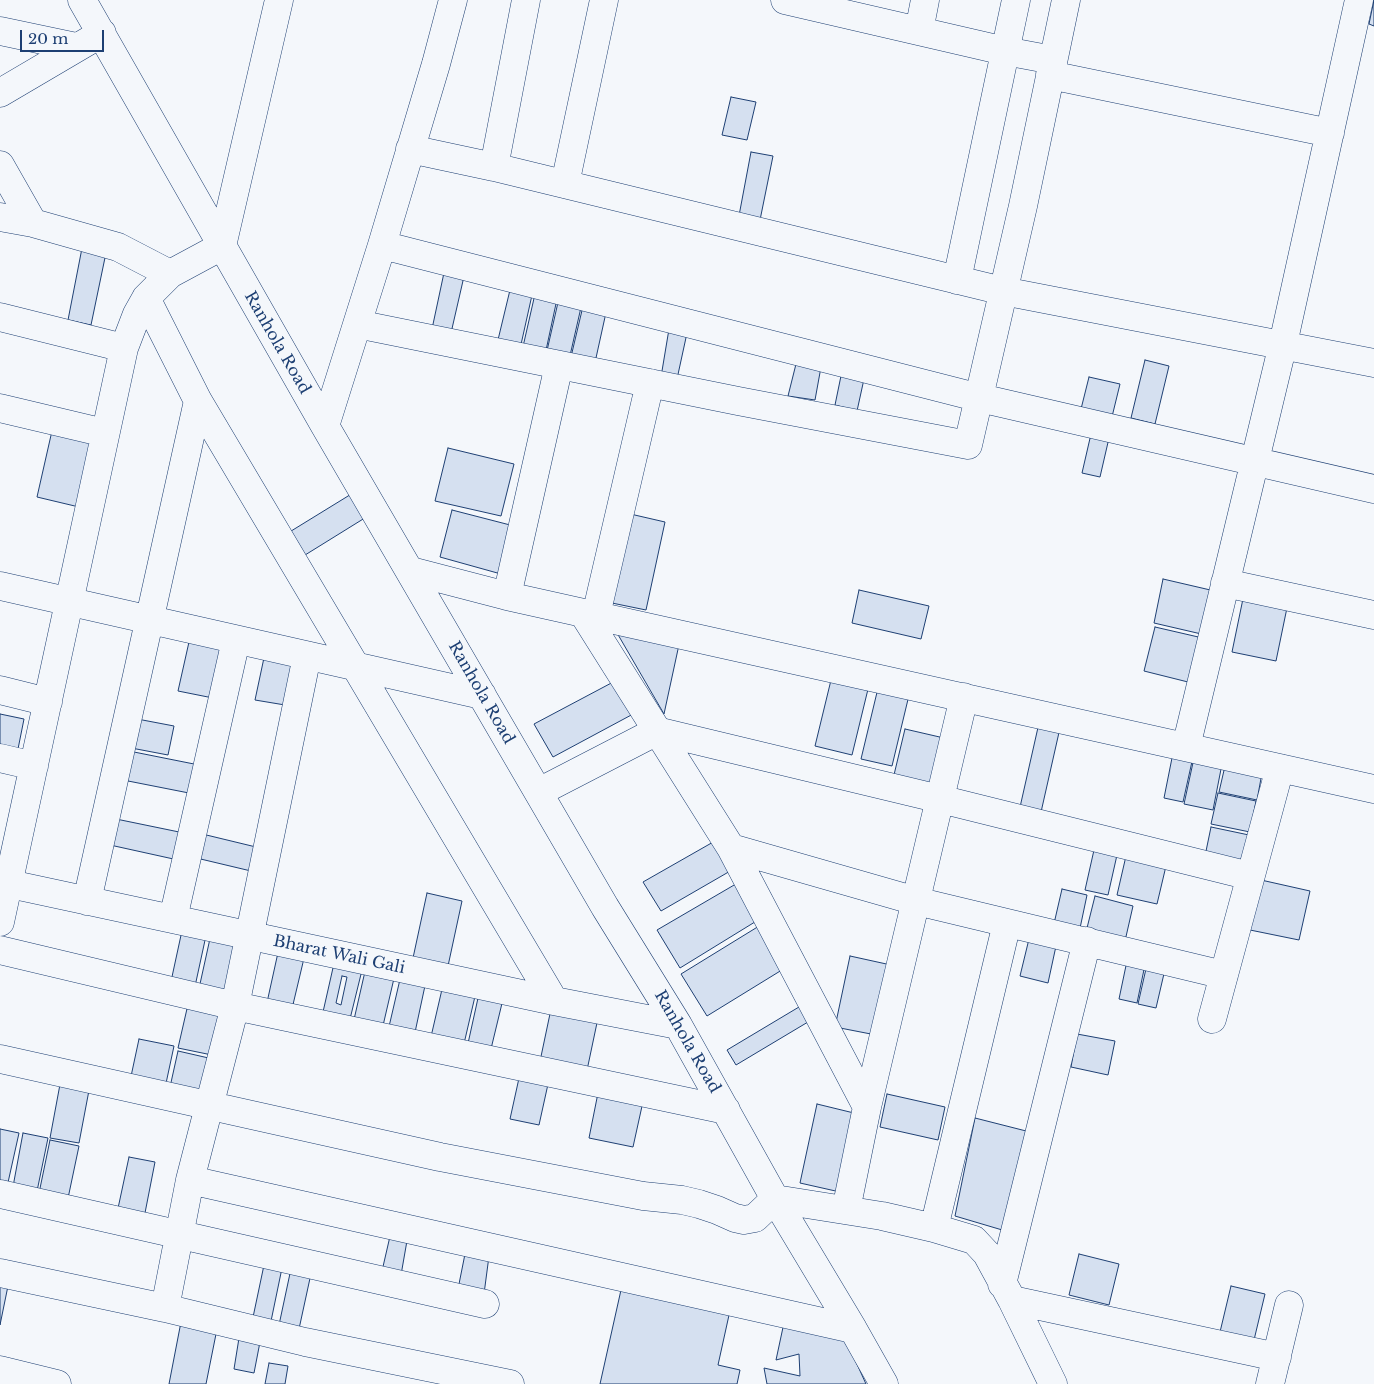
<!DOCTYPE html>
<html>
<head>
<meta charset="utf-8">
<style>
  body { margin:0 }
  #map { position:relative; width:1374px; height:1384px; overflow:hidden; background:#f4f7fb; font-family:"Libre Baskerville",serif }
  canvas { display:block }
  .scale { position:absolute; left:20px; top:30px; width:84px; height:22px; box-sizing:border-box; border:2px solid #1d3f73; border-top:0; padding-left:6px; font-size:15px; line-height:18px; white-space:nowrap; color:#1d3f73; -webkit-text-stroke:4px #f4f7fb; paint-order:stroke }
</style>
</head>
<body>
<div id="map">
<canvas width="1374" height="1384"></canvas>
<div class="scale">20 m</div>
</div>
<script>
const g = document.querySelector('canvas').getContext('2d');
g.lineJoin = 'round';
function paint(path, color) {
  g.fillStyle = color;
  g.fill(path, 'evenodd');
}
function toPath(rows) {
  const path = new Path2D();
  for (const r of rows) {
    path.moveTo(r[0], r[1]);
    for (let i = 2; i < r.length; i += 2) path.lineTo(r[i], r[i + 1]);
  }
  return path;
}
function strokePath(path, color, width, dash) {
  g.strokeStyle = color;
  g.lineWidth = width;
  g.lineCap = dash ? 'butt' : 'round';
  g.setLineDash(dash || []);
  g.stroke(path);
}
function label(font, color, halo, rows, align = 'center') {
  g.font = font + ' "Libre Baskerville",serif';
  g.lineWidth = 4;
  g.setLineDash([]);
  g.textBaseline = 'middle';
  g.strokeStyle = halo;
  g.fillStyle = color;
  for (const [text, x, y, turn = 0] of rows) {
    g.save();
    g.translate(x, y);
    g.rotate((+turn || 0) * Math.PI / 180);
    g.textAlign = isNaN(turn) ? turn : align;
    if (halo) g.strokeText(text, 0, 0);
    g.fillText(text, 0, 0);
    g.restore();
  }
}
const building = toPath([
  [1374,0,1374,26,1369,24,1374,0],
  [731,97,756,102,747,140,722,135,731,97],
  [751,152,773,156,759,225,738,221,751,152],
  [83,243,107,248,91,325,68,320,83,243],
  [445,268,465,272,451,333,432,329,445,268],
  [510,290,532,295,520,349,497,344,510,290],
  [535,294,557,299,545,355,522,351,535,294],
  [559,298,582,303,569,360,546,355,559,298],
  [584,302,607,308,594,367,570,361,584,302],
  [669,329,687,333,677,379,661,377,669,329],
  [1145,360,1169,366,1155,424,1131,418,1145,360],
  [796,364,821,367,815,400,788,396,796,364],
  [842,371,864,379,857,411,835,405,842,371],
  [1089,377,1120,384,1110,425,1079,417,1089,377],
  [54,422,97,432,79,507,37,497,54,422],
  [1091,434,1109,438,1100,477,1082,473,1091,434],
  [448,448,514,464,501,516,435,501,448,448],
  [353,493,368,516,297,560,283,536,353,493],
  [452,510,514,526,501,574,440,557,452,510],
  [626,513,665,522,646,610,607,602,626,513],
  [1163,579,1219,592,1210,636,1154,623,1163,579],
  [1245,589,1289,598,1276,661,1232,652,1245,589],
  [859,590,929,606,921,639,852,623,859,590],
  [613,626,680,640,664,714,613,626],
  [1155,627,1207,639,1196,684,1144,671,1155,627],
  [189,642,223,649,213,698,178,691,189,642],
  [265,653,294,659,285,705,255,700,265,653],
  [832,676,869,685,852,755,815,746,832,676],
  [617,680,635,713,553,757,534,724,617,680],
  [879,684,910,691,892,766,861,759,879,684],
  [0,714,24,719,18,749,0,746,0,714],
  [132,718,174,726,168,755,126,747,132,718],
  [1039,723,1060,728,1039,821,1018,816,1039,723],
  [905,729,944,738,932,788,893,779,905,729],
  [129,751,199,765,194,794,123,780,129,751],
  [1173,753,1193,757,1183,802,1164,798,1173,753],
  [1194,758,1222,764,1213,810,1184,804,1194,758],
  [1225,766,1262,773,1257,800,1219,792,1225,766],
  [1218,793,1256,801,1250,832,1211,824,1218,793],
  [116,819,184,833,178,860,110,845,116,819],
  [1211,827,1249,835,1243,864,1205,856,1211,827],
  [194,832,256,847,251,871,188,856,194,832],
  [715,841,732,870,661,911,643,882,715,841],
  [1094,850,1117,855,1108,895,1085,890,1094,850],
  [1126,856,1166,866,1157,904,1117,895,1126,856],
  [1261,880,1310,891,1299,940,1250,930,1261,880],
  [741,881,763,917,680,968,657,930,741,881],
  [1062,889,1087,895,1079,933,1053,928,1062,889],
  [427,893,462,901,448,966,413,958,427,893],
  [1095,896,1133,906,1125,941,1086,932,1095,896],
  [764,923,790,965,707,1016,681,974,764,923],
  [183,926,207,931,194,991,170,986,183,926],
  [211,934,237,939,224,998,198,993,211,934],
  [1029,939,1056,946,1048,983,1020,976,1029,939],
  [279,948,305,954,291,1013,266,1007,279,948],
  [850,956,891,965,876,1035,835,1027,850,956],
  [1128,956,1146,960,1137,1003,1119,999,1128,956],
  [335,959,363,966,350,1019,323,1012,335,959],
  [342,976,347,977,341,1005,336,1003,342,976],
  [1148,960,1166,965,1156,1008,1138,1004,1148,960],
  [366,967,395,974,382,1030,353,1024,366,967],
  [401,975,426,981,414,1037,388,1031,401,975],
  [443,985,476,992,463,1048,430,1041,443,985],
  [480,989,504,995,490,1053,467,1048,480,989],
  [189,1000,223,1008,212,1055,178,1048,189,1000],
  [809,1001,818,1016,736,1065,727,1050,809,1001],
  [551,1009,598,1018,586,1075,539,1066,551,1009],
  [1077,1034,1115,1041,1108,1075,1071,1067,1077,1034],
  [139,1039,174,1046,165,1088,130,1081,139,1039],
  [178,1051,213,1059,205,1094,170,1087,178,1051],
  [521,1069,550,1075,539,1125,510,1119,521,1069],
  [61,1079,90,1085,79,1143,50,1138,61,1079],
  [599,1088,644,1097,633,1147,589,1138,599,1088],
  [887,1094,945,1107,938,1140,880,1127,887,1094],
  [817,1104,858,1114,840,1192,800,1183,817,1104],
  [975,1118,1034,1133,1009,1232,955,1216,975,1118],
  [0,1129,19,1133,7,1187,0,1186,0,1129],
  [23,1133,48,1138,36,1196,12,1192,23,1133],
  [50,1140,79,1146,67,1203,38,1198,50,1140],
  [129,1157,155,1162,144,1218,117,1213,129,1157],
  [391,1232,408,1235,401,1275,382,1271,391,1232],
  [466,1249,489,1256,484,1294,458,1289,466,1249],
  [1079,1254,1119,1264,1109,1305,1069,1295,1079,1254],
  [292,1264,312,1269,299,1329,279,1325,292,1264],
  [264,1265,282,1268,270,1326,252,1322,264,1265],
  [0,1279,9,1281,0,1325,0,1279],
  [623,1281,731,1306,718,1365,740,1370,737,1384,600,1384,623,1281],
  [1231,1286,1265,1294,1254,1340,1220,1332,1231,1286],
  [785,1318,842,1331,866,1384,767,1384,764,1368,800,1376,799,1354,776,1360,785,1318],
  [181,1322,217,1329,206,1384,169,1384,181,1322],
  [239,1338,260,1342,254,1373,234,1369,239,1338],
  [269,1363,288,1366,285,1384,265,1384,269,1363]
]);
const minor = toPath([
  [82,0,325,426,605,907,678,1025,775,1199,853,1329,884,1384],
  [785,0,1005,51,1053,60],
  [0,31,76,47],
  [919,31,925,0],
  [1050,75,1330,133],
  [0,93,102,33],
  [410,149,494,167,1003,291,1374,363],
  [0,165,33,223],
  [494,167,526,0],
  [565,184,604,0],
  [0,217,33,223,118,247,170,274],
  [382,245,980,398,1374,489],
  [957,280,1016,0],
  [146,298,198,401,554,1001],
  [0,317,124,348],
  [357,324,738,401,968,445,1023,206,1066,0],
  [0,408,105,433],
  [325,426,382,245,436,64,453,0],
  [411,571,507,596,1374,789],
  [1225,583,1374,615],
  [0,586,482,695],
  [507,596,559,365],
  [583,613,731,848,867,1107],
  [596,615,650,383],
  [0,690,48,702],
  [1186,747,1283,344,1359,0],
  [0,758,34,766],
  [539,792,657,731,940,799,1250,876],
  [731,848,916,901,1224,975],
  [0,882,554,1001,678,1025],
  [87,901,198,401],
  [173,919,236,640],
  [0,922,124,348,137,314,146,298,170,274,222,246,279,0],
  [0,950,235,1006,726,1110],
  [1212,1019,1280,768],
  [0,1059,440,1157,643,1196,682,1200,699,1204,717,1210,735,1218,744,1220,755,1218,775,1199,882,1216,934,1228,974,1240,987,1254,1012,1300,1053,1384],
  [190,1180,853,1329],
  [0,1194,485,1304],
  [846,1210,867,1107,964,697],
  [934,1228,1007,923],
  [0,1273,165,1308,305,1342,510,1384],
  [1002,1284,1087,941],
  [1012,1300,1277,1357],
  [165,1308,190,1180,235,1006,307,656],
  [0,1370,57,1384],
  [1270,1384,1289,1305]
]);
const streetNames = [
  ["Ranhola Road",277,343,60],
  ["Ranhola Road",481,693,60],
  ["Bharat Wali Gali",339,955,12],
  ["Ranhola Road",687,1042,60]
];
paint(building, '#d5e0f0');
strokePath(building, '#1d3f73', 1);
strokePath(minor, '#1d3f73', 29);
strokePath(minor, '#f4f7fb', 28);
label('16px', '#1d3f73', '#f4f7fb', streetNames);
</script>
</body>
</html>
